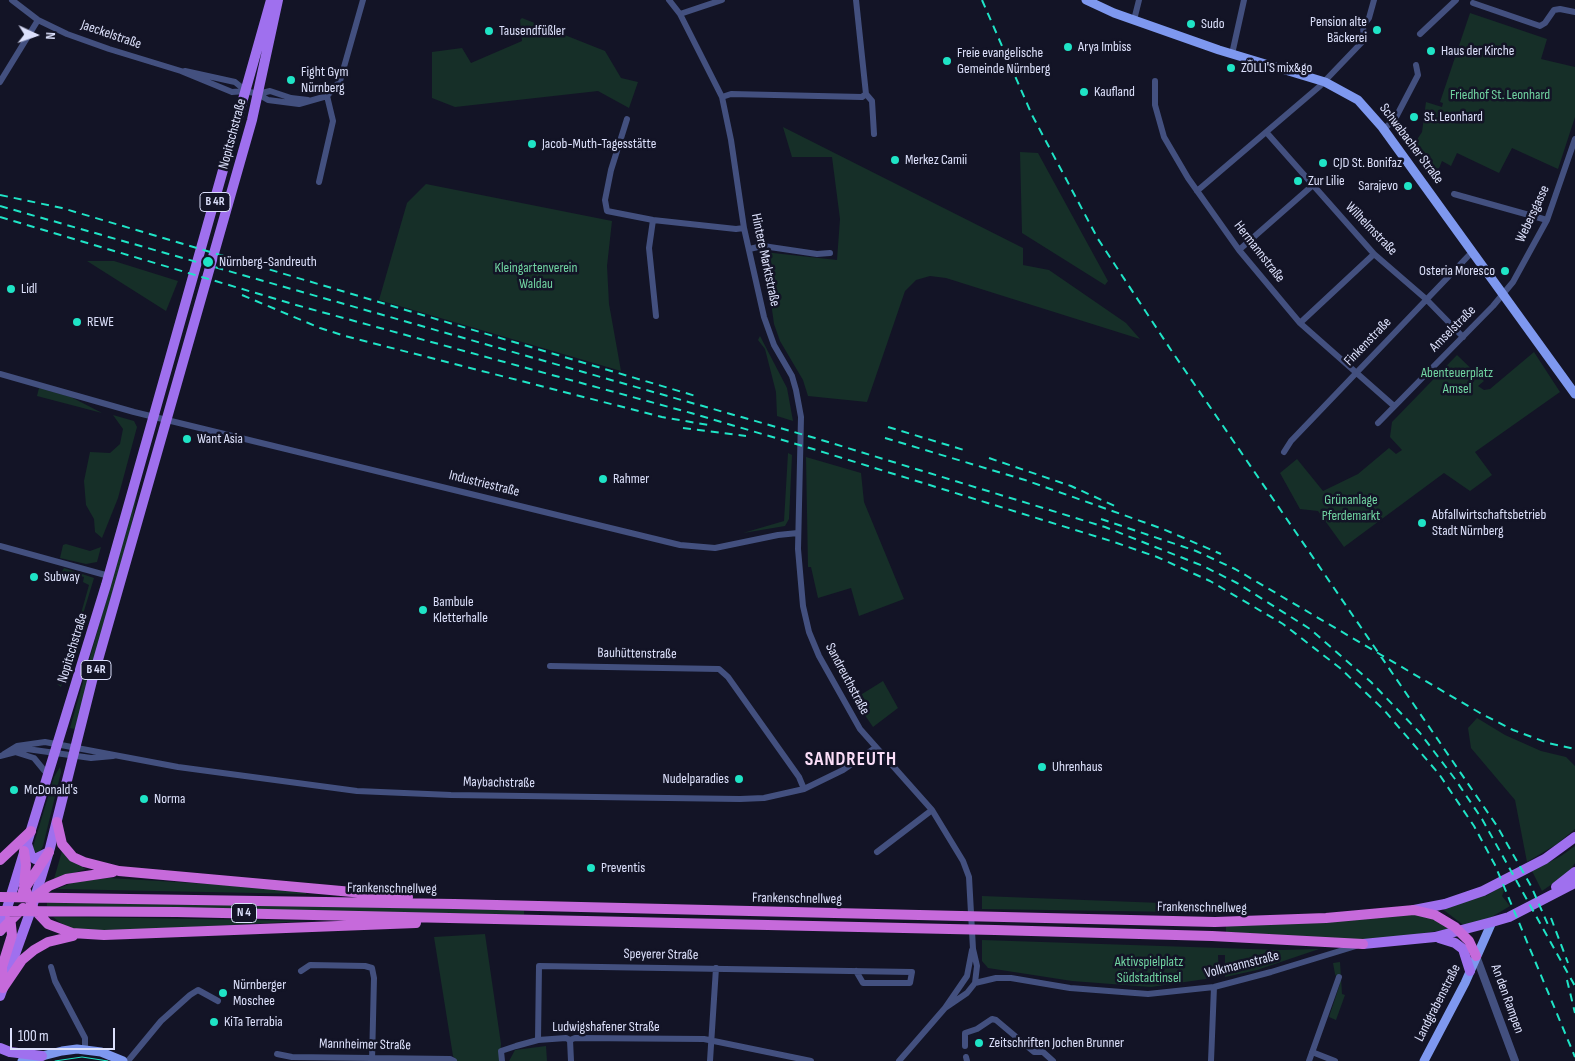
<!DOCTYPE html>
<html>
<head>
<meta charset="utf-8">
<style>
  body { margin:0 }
  #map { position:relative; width:1575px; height:1061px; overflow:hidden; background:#131426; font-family:"Sofia Sans Condensed",sans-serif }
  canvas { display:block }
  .north { position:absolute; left:10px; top:10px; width:50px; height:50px; -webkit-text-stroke:4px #131426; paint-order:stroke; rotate:93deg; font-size:14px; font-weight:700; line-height:20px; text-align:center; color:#dce0fb }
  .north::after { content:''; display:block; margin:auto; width:18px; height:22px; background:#dce0fb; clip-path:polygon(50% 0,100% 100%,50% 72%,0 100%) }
  .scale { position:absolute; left:10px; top:1028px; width:105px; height:22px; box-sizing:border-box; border:2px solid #dce0fb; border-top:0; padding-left:6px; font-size:15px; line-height:18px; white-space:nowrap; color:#dce0fb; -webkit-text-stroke:4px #131426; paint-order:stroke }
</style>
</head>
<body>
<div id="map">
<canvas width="1575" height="1061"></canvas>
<div class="north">N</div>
<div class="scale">100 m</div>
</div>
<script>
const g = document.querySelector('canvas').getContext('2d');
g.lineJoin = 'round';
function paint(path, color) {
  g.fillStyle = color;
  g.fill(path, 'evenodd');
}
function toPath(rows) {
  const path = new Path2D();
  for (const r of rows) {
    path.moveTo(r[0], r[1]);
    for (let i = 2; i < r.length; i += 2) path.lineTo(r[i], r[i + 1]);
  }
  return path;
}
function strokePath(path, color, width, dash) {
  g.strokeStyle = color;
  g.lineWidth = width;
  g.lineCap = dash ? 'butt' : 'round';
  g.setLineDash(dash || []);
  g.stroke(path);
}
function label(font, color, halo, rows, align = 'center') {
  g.font = font + ' "Sofia Sans Condensed",sans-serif';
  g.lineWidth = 5;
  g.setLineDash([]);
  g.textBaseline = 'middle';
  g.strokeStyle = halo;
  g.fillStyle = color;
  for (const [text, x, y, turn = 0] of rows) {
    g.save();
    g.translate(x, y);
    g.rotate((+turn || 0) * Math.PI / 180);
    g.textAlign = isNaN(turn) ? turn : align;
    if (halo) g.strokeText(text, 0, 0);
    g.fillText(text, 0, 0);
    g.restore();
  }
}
const green = toPath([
  [1470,13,1547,39,1541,59,1575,67,1575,117,1558,169,1512,148,1499,173,1457,153,1451,166,1442,161,1435,178,1410,150,1422,132,1426,102,1442,107,1443,103,1440,102],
  [522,18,605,51,621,78,638,82,629,108,598,91,455,107,432,98,432,52,462,48,471,63,522,41,520,20],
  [783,127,1023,248,1023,265,1049,270,1126,323,1140,339,946,278,930,276,916,280,905,291,867,402,808,396,803,380,780,341,774,324,764,252,837,260,840,219,832,157,792,157],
  [1020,152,1038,153,1108,281,1105,285,1022,233],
  [426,184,612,221,607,266,609,304,621,371,379,300,407,203],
  [87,261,114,261,178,281,166,311],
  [760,336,787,388,793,421,777,416,776,392,765,349,758,340],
  [1534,352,1560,392,1475,452,1492,475,1470,491,1444,473,1344,547,1318,511,1300,509,1280,473,1297,459,1323,491,1358,474,1389,448,1396,454,1402,450,1390,437,1392,422,1457,355,1484,381,1478,386,1484,390,1490,389],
  [39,388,71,397,102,413,37,396],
  [113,415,134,421,137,427,118,498,102,538,95,532,94,519,86,505,84,481,90,452,110,453,120,444,123,429],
  [788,453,792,455,789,519,785,526,743,533,784,521],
  [806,457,861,473,864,502,904,599,859,616,851,588,818,598,811,567,808,567],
  [140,480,131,527,75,729,70,728],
  [66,544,90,551,101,547,97,562,86,564,60,558,63,545],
  [64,568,94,578,61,687,57,684,61,685,89,585,83,582,84,577,64,571,63,576,60,575],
  [883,681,898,708,873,727,854,699],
  [1477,718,1505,735,1541,751,1566,757,1575,766,1575,829,1557,844,1527,862,1515,800,1471,748,1468,728],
  [60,767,61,772,43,846,38,856,32,850,54,777],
  [1575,846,1575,863,1568,873,1542,891,1532,871,1561,856],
  [62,851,68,859,86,869,54,879],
  [109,878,243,886,306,891,306,894,57,889,74,882],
  [1502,886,1504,891,1502,896,1510,906,1490,918,1468,925,1462,924,1441,908,1483,894,1486,896],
  [982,896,1187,904,1187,907,1186,912,1180,912,982,909],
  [47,901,524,910,524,915,47,906],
  [1411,914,1431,917,1449,929,1388,939,1327,939,1226,932,1226,926,1323,922],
  [53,917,139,918,307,921,132,930,77,930,61,926,62,924],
  [485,934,501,1044,500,1061,457,1061,453,1056,434,937],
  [982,940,1281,950,1319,949,1257,970,1225,977,1225,955,1218,955,1219,977,1151,987,1072,981,988,968,982,961],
  [1340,962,1342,994,1345,995,1336,1020,1329,1017,1340,984,1335,974,1333,963],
  [546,1046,547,1061,509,1061,515,1050]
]);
const minor = toPath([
  [12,0,38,20,67,34,109,49,181,71,232,92,246,91,258,94,268,100,299,104,327,96,340,81,363,0],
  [669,0,680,14,722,97,731,140,744,228,764,317,774,345,792,376,796,390,801,417,798,549,803,606,809,632,819,656,860,729,932,810,963,861,969,877,973,949,977,966,975,983,967,993,945,1008],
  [856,0,866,94,872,101,874,134],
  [1473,3,1540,26,1545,23,1554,10,1560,9,1575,12],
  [680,14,722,0],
  [1134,20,1139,0],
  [1420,34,1456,0],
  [1232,54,1244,0],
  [185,71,235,82,246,91],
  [1155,81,1155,105,1164,137,1188,178,1239,250,1300,323,1394,406],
  [0,82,38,20],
  [258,94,270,91,291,98,308,100],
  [722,97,731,94,862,97,866,94],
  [627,119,611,170,605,200,607,211,653,220,736,229,744,228],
  [1384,129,1395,119,1418,75,1416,65],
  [1267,133,1374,254,1426,299,1463,337],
  [319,182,333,121,327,96],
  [1197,191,1320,86,1364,40,1363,26,1369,18,1374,0],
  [1454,194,1547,220],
  [653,220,649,248,656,316],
  [749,249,763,246,817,254,830,253],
  [1239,250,1313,185],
  [1300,323,1374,254],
  [0,374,134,412,680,545,715,548,778,535,798,533],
  [1378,423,1493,306,1513,282,1547,220,1575,139],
  [1284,452,1291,441,1473,251],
  [0,546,109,576],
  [550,666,719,669,728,677,799,777,804,789],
  [15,752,34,758,48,775],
  [4,754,17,746,45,742,178,767,357,791,451,795,740,799,764,798,804,789,843,770,875,748],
  [0,756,27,749,91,758,113,756],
  [877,852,932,810],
  [51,967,55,981,85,1038,85,1049],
  [301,971,310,965,365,966,372,968,374,978,372,1061],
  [975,983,996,978,1011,978,1070,988,1148,994,1214,987,1271,972,1356,946],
  [538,1040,539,966,912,972,910,983,863,983,856,971],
  [570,1040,571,1061],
  [965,1046,965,1033,977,1029,992,1019,996,1020,1034,1052,1043,1052,1053,1061],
  [1312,1052,1335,1061],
  [277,1054,292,1057,450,1059,454,1061],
  [966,1057,967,1061],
  [128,1061,161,1021,190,995,198,990,218,1001],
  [502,1061,501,1051,516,1046,538,1040,566,1038,570,1040,575,1038,704,1039,811,1061],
  [710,1061,716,968],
  [899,1061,945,1008,967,976,972,950],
  [1211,1061,1214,987],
  [1309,1061,1339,977]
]);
const tertiary = toPath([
  [1476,956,1515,1061]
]);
const secondary = toPath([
  [1086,0,1114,13,1219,50,1325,82,1358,100,1382,127,1575,394],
  [22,1061,62,1051,77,1049,101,1052,123,1061],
  [1424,1061,1465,983,1492,922]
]);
const primary = toPath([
  [27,844,31,856,35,859,49,852],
  [1556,887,1575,872],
  [1414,910,1445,904,1483,891,1545,859,1575,837],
  [0,931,106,585,271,0],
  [1439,938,1455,943,1463,949,1470,971],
  [1363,944,1435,937,1492,922,1509,917,1575,883],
  [0,996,32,907,50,848,92,681,252,120,278,0],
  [0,1048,10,1052,42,1056]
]);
const trunk = toPath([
  [57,822,62,844,73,857,84,862,119,871,408,897],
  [24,851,26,865,24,886,33,908,48,924,72,933,104,935,416,923],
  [0,860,31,831],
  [23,891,49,852],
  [0,897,454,904,1215,922,1326,918,1414,910,1435,915,1455,927,1469,941,1476,956],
  [33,898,49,886,66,879,113,872],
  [0,911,177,912,995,930,1212,936,1363,944],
  [0,931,23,908],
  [3,988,2,967,12,935,10,916],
  [3,988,22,960,34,950,48,942,73,936]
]);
const tram = toPath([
  [55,1061,82,1057,108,1061]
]);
const rail = toPath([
  [982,0,1032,115,1098,239,1171,350,1497,826,1531,886,1549,927],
  [0,195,62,208,699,397],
  [0,206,815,438,1105,527,1203,566,1237,583,1310,629,1371,682,1420,733,1455,779,1482,819,1575,986],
  [0,217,296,305,691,413,813,449,1114,542,1157,557,1210,581,1283,624,1340,668,1384,710,1439,774,1474,826,1495,865,1575,1057],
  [242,295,320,328,345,336,662,417,708,425],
  [888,427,964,450],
  [683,428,746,436],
  [885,438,1025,480,1163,529,1221,554],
  [989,458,1071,486,1117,507],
  [1101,519,1196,551,1235,569,1480,713,1513,730,1548,743,1575,749],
  [1551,918,1568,963],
  [1567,980,1575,1013]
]);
const markers = [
  [1191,24,5,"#1fe4c6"],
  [1377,30,5,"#1fe4c6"],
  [489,31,5,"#1fe4c6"],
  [1068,47,5,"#1fe4c6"],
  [1431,51,5,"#1fe4c6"],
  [947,61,5,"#1fe4c6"],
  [1231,68,5,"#1fe4c6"],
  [291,80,5,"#1fe4c6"],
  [1084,92,5,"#1fe4c6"],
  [1414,117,5,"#1fe4c6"],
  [532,144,5,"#1fe4c6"],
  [895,160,5,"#1fe4c6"],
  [1323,163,5,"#1fe4c6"],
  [1298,181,5,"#1fe4c6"],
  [1408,186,5,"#1fe4c6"],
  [208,262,6,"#1fe4c6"],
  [1505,271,5,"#1fe4c6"],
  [11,289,5,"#1fe4c6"],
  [77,322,5,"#1fe4c6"],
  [187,439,5,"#1fe4c6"],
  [603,479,5,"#1fe4c6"],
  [1422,523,5,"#1fe4c6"],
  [34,577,5,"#1fe4c6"],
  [423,610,5,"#1fe4c6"],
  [1042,767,5,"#1fe4c6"],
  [739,779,5,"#1fe4c6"],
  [14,790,5,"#1fe4c6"],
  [144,799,5,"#1fe4c6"],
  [591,868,5,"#1fe4c6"],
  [223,993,5,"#1fe4c6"],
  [214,1022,5,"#1fe4c6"],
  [979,1043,5,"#1fe4c6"]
];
const shields = [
  [215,202,30],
  [96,670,30],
  [244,913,25]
];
const shieldNames = [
  ["B 4R",215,202],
  ["B 4R",96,670],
  ["N 4",244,913]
];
const poiNames = [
  ["Pension alte",1367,22,"right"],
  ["Bäckerei",1367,38,"right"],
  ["Sudo",1201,24],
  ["Tausendfüßler",499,31],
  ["Arya Imbiss",1078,47],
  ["Haus der Kirche",1441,51],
  ["Freie evangelische",957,53],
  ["Gemeinde Nürnberg",957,69],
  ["ZÖLLI'S mix&go",1241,68],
  ["Fight Gym",301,72],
  ["Nürnberg",301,88],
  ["Kaufland",1094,92],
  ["St. Leonhard",1424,117],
  ["Jacob-Muth-Tagesstätte",542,144],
  ["Merkez Camii",905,160],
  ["CJD St. Bonifaz",1333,163],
  ["Zur Lilie",1308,181],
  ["Sarajevo",1398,186,"right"],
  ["Nürnberg-Sandreuth",219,262],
  ["Osteria Moresco",1495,271,"right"],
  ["Lidl",21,289],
  ["REWE",87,322],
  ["Want Asia",197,439],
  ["Rahmer",613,479],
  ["Abfallwirtschaftsbetrieb",1432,515],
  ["Stadt Nürnberg",1432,531],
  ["Subway",44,577],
  ["Bambule",433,602],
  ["Kletterhalle",433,618],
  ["Uhrenhaus",1052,767],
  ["Nudelparadies",729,779,"right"],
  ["McDonald's",24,790],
  ["Norma",154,799],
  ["Preventis",601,868],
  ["Nürnberger",233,985],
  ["Moschee",233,1001],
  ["KiTa Terrabia",224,1022],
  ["Zeitschriften Jochen Brunner",989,1043]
];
const streetNames = [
  ["Jaeckelstraße",111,35,19],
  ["Nopitschstraße",233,134,-75],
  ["Schwabacher Straße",1411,144,53],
  ["Webersgasse",1533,214,-65],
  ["Wilhelmstraße",1371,229,46],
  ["Hermannstraße",1259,252,52],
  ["Hintere Marktstraße",765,260,78],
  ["Amselstraße",1453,329,-45],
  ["Finkenstraße",1368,342,-46],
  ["Industriestraße",484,484,14],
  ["Nopitschstraße",73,648,-73],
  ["Bauhüttenstraße",637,654,1],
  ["Sandreuthstraße",847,679,62],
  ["Maybachstraße",499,783,1],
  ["Frankenschnellweg",392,889,1],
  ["Frankenschnellweg",797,899,1],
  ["Frankenschnellweg",1202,908,1],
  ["Speyerer Straße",661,955,1],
  ["Volkmannstraße",1242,965,-14],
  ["An den Rampen",1507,999,70],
  ["Landgrabenstraße",1438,1003,-63],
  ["Ludwigshafener Straße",606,1027],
  ["Mannheimer Straße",365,1045,1]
];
const parkNames = [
  ["Friedhof St. Leonhard",1500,95],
  ["Kleingartenverein",536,268],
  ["Waldau",536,284],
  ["Abenteuerplatz",1457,373],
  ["Amsel",1457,389],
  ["Grünanlage",1351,500],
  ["Pferdemarkt",1351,516],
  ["Aktivspielplatz",1149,962],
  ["Südstadtinsel",1149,978]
];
const districtNames = [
  ["SANDREUTH",851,760]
];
paint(green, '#162f28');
strokePath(minor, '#43507f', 6);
strokePath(tertiary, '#43507f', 8);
strokePath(secondary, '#7e98ef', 9);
strokePath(primary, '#9f70ee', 10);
strokePath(trunk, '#c66adb', 10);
strokePath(tram, '#1fe4c6', 1);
strokePath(rail, '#1fe4c6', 2, [8, 6]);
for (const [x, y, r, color] of markers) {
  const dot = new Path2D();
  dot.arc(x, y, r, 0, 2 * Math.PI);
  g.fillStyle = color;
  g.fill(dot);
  strokePath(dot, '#131426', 2);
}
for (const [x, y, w] of shields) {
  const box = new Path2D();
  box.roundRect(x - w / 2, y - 9.5, w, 19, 4);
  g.fillStyle = '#131426';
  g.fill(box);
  strokePath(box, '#dce0fb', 1);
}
label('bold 12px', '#dce0fb', null, shieldNames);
label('14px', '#dce0fb', '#131426', poiNames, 'left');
label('14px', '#dce0fb', '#131426', streetNames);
label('14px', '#70d3a1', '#131426', parkNames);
g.letterSpacing = '1px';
label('bold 19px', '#fbdef8', '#131426', districtNames);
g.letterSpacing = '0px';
</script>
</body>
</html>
